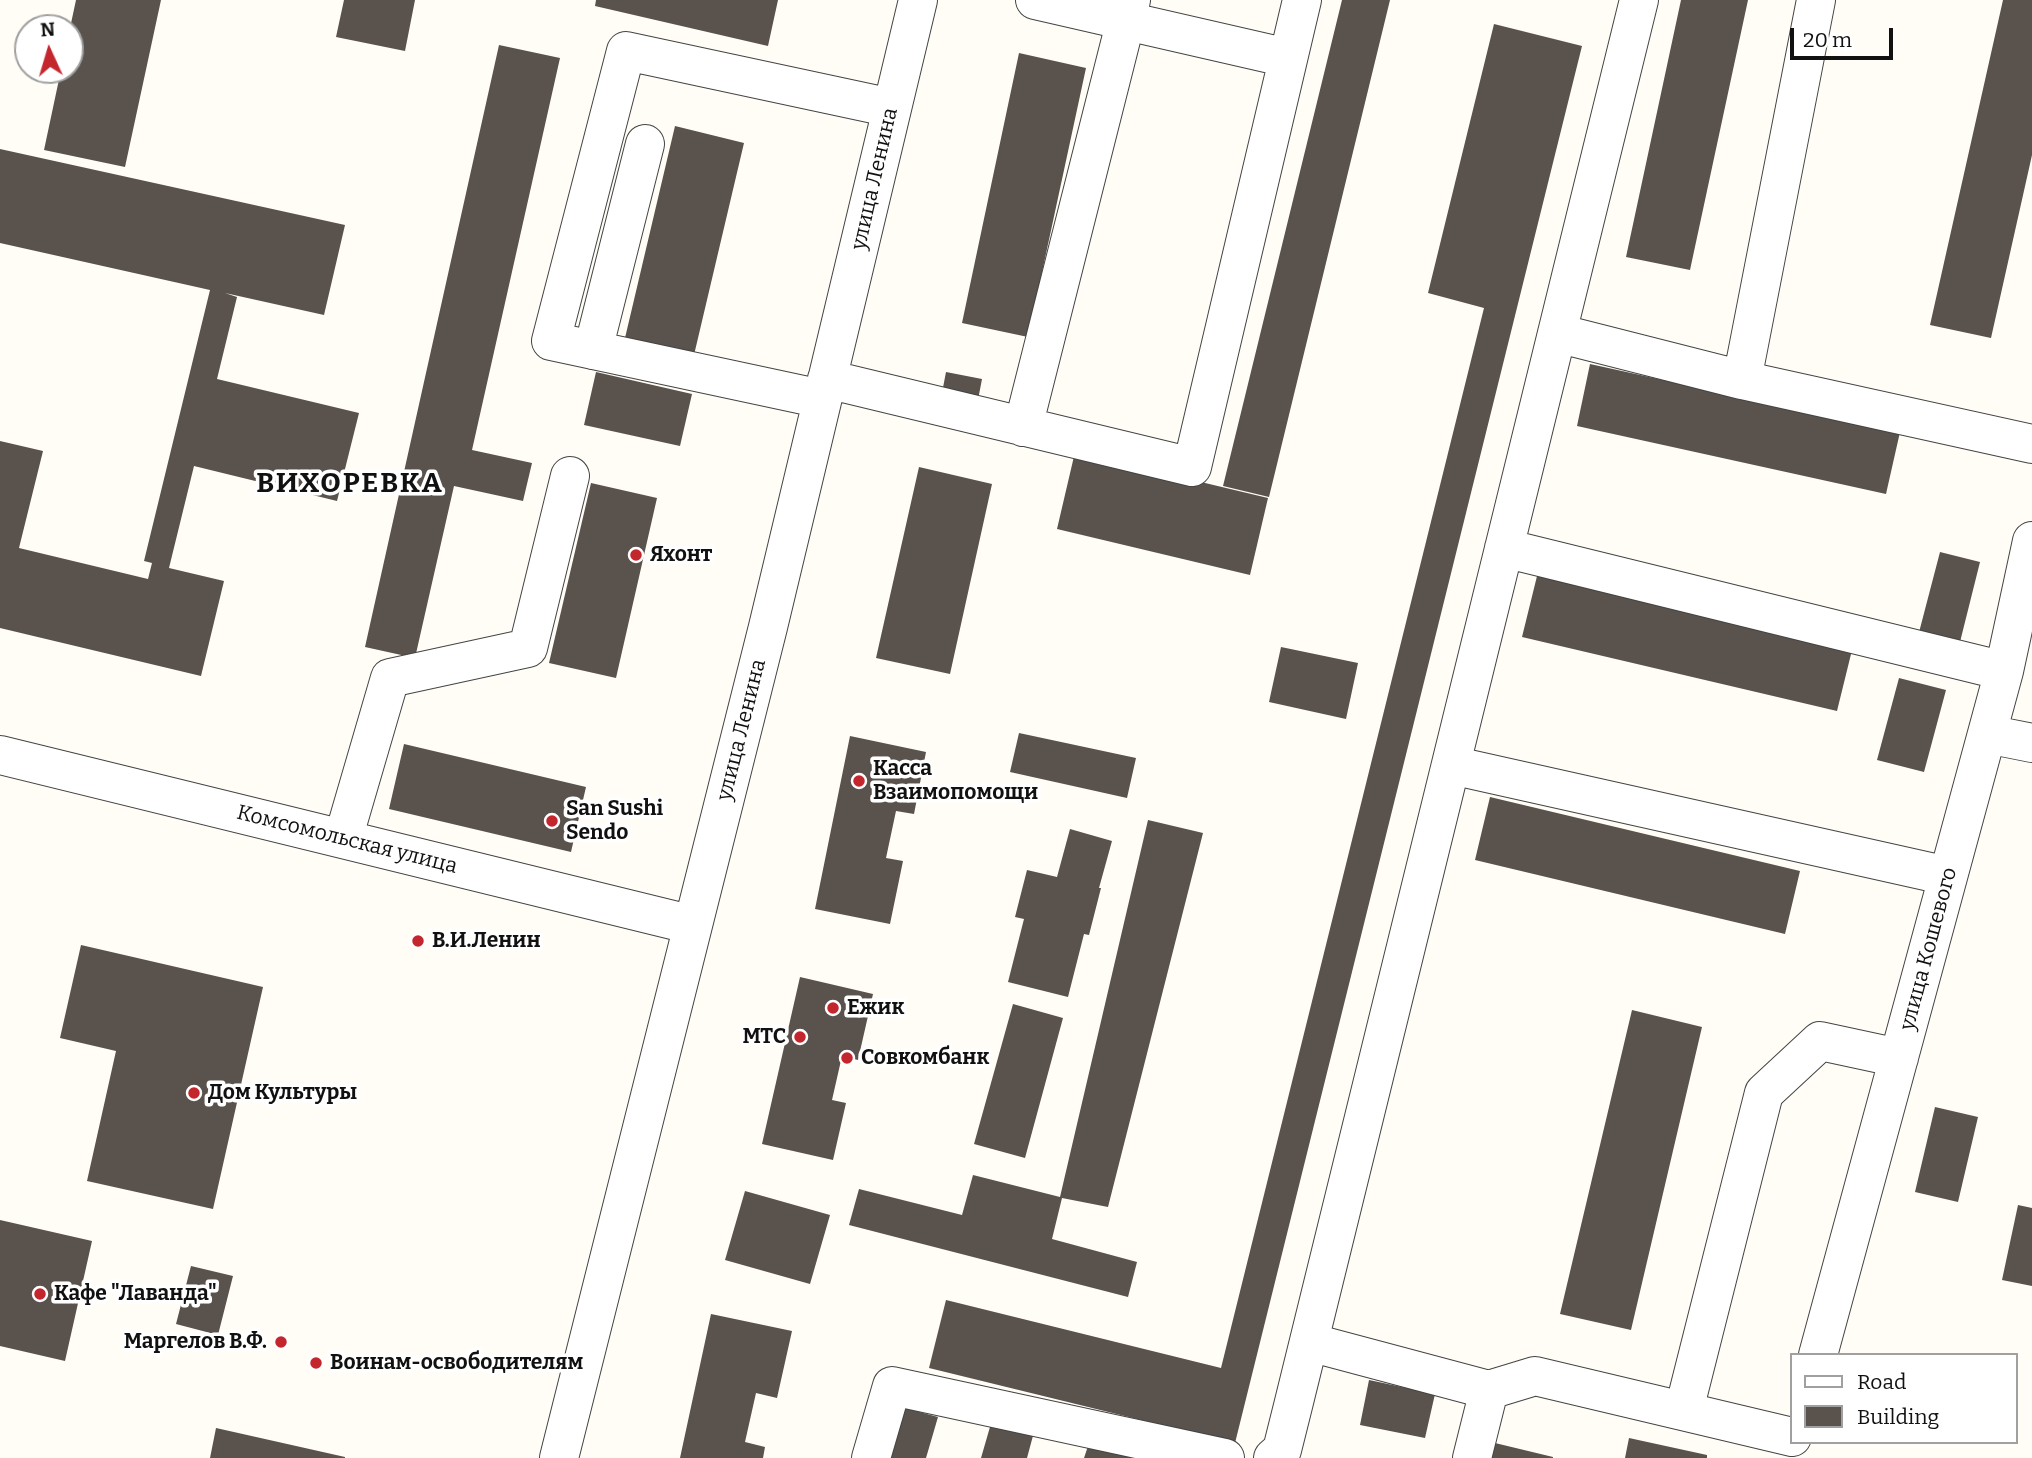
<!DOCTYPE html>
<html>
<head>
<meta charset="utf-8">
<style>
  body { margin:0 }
  #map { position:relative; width:2032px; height:1458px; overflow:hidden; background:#fffdf5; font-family:Bitter,serif }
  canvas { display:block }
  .legend { position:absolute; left:1790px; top:1353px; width:228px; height:91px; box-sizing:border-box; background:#fff; border:2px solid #a0a0a0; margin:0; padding:9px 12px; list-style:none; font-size:21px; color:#111 }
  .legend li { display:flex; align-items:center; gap:14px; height:35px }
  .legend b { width:35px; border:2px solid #a0a0a0 }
  .north { position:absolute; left:14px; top:14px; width:70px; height:70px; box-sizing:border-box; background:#fff; border:2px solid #a0a0a0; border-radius:50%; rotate:356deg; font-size:19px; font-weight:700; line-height:28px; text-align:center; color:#111 }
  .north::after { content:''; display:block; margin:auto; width:24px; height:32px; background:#c4262e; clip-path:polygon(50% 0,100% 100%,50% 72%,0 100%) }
  .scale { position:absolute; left:1790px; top:28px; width:103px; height:32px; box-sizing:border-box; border:4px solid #111; border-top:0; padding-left:9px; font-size:21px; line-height:24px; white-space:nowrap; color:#111; -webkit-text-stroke:5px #fff; paint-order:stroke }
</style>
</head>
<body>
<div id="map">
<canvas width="2032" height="1458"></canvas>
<ul class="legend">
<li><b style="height:9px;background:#fff"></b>Road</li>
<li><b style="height:19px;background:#5a524d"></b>Building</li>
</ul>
<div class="north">N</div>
<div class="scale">20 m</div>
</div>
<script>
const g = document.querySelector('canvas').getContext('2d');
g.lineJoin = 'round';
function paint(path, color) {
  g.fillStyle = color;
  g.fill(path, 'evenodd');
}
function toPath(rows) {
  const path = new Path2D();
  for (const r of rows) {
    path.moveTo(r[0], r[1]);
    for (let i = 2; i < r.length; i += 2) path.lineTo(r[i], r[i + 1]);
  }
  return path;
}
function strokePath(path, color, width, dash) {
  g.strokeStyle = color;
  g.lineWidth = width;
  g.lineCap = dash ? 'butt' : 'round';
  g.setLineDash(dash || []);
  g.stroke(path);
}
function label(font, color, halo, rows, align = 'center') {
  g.font = font + ' Bitter,serif';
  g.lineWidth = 7;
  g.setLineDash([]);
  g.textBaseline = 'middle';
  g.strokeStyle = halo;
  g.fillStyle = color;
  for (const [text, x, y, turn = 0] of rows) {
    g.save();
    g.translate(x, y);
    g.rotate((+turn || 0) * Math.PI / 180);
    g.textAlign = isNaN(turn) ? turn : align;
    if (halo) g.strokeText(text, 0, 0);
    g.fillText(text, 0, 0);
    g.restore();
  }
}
const building = toPath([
  [76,0,161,0,125,167,44,150,61,70,70,70,70,28],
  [344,0,415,0,405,51,336,37],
  [596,0,778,0,768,46,595,6],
  [1342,0,1390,0,1269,497,1223,486],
  [1681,0,1748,0,1690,270,1626,257],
  [2003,0,2032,0,2032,155,1991,338,1930,325],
  [1494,24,1582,46,1235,1443,929,1368,946,1300,1221,1368,1484,308,1428,293],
  [499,45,560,58,472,450,532,463,523,501,454,486,415,658,365,647],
  [1019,53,1086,68,1028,337,962,323],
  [675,126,744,143,694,355,625,338],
  [0,149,345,225,324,315,225,293,237,297,217,379,359,413,337,501,194,466,169,568,224,581,201,676,0,628,0,441,43,451,19,548,148,579,152,563,144,561,210,290,0,243],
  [1590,364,1900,432,1886,494,1577,426],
  [596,372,692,394,680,446,584,425],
  [946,372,982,379,977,405,941,398],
  [1075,452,1268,498,1250,575,1057,529],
  [919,467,992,484,950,674,876,658],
  [591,483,657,498,616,678,549,663],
  [1940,552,1980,562,1958,650,1917,640],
  [1538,572,1853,646,1837,711,1522,637],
  [1281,647,1358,663,1346,719,1269,702],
  [1899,678,1946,690,1924,772,1877,760],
  [1019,733,1136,758,1127,798,1010,772],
  [850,736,926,752,914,814,896,811,886,858,903,861,890,924,815,909],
  [404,744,586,787,571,852,389,809],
  [1490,797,1800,871,1785,934,1475,860],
  [1148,820,1203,833,1108,1207,1062,1198,1052,1239,1137,1262,1128,1297,849,1225,859,1189,962,1215,973,1175,1060,1197],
  [1070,829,1112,841,1099,888,1101,888,1089,935,1084,934,1068,997,1008,982,1024,919,1015,917,1027,870,1057,877],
  [81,945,263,987,213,1209,87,1181,116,1051,60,1038],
  [800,977,873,994,858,1060,842,1056,832,1100,846,1103,833,1160,762,1144],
  [1013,1004,1063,1018,1025,1158,974,1144],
  [1632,1010,1702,1027,1631,1330,1560,1314],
  [1935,1107,1978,1117,1958,1202,1915,1192],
  [745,1191,830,1215,810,1284,725,1260],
  [2018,1205,2032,1208,2032,1286,2002,1280],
  [0,1220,92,1241,65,1361,0,1346],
  [191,1266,233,1276,218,1335,176,1324],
  [711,1314,792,1331,777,1398,756,1393,745,1442,765,1447,763,1458,680,1458],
  [1369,1380,1435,1394,1425,1438,1360,1425],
  [905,1408,938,1417,926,1458,890,1458],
  [992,1420,1034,1432,1027,1458,981,1458],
  [216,1428,345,1457,345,1458,210,1458],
  [1629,1438,1707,1455,1707,1458,1625,1458],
  [1090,1440,1147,1458,1084,1458],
  [1495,1443,1553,1457,1553,1458,1492,1458]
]);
const minor = toPath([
  [1035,0,1288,58],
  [1557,333,1742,380,2032,444],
  [593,350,645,144],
  [827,379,1192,467,1302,0],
  [1742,380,1816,0],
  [822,399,551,341,626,51,892,108],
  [1023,427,1131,0],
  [1504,548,2004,671],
  [1987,734,2032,743],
  [0,755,693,925],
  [1451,765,1948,876],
  [343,839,390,678,528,648,570,476],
  [1309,1342,1489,1390,1535,1376,1792,1437],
  [1818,1355,2004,671,2032,541],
  [1684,1410,1764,1093,1820,1041,1899,1058],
  [559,1458,768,627,918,0],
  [871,1458,892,1386,1225,1458],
  [1273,1458,1282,1450,1294,1402,1639,0],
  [1472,1458,1489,1390]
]);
const markers = [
  [636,555,7,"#c4262e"],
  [859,781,7,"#c4262e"],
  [552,821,7,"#c4262e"],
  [418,941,7,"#c4262e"],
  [833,1008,7,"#c4262e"],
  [800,1037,7,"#c4262e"],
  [847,1058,7,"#c4262e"],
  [194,1093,7,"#c4262e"],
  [40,1294,7,"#c4262e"],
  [281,1342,7,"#c4262e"],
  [316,1363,7,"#c4262e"]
];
const streetNames = [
  ["улица Ленина",875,179,-77],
  ["улица Ленина",742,730,-76],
  ["Комсомольская улица",347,840,14],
  ["улица Кошевого",1929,949,-75]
];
const poiNames = [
  ["Яхонт",650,555],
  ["Касса",873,769],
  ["Взаимопомощи",873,793],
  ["San Sushi",566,809],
  ["Sendo",566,833],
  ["В.И.Ленин",432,941],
  ["Ежик",847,1008],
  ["МТС",786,1037,"right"],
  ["Совкомбанк",861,1058],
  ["Дом Культуры",208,1093],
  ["Кафе \"Лаванда\"",54,1294],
  ["Маргелов В.Ф.",267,1342,"right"],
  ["Воинам-освободителям",330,1363]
];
const districtNames = [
  ["ВИХОРЕВКА",350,484]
];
paint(building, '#5a524d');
strokePath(minor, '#444', 40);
strokePath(minor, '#fff', 38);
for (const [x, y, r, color] of markers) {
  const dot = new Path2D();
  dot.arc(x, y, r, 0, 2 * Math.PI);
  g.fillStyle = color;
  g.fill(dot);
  strokePath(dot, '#fff', 2.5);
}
label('21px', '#111', '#fff', streetNames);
label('bold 21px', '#111', '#fff', poiNames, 'left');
g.letterSpacing = '2px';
label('bold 28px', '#111', '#fff', districtNames);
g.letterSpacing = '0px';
</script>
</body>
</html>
